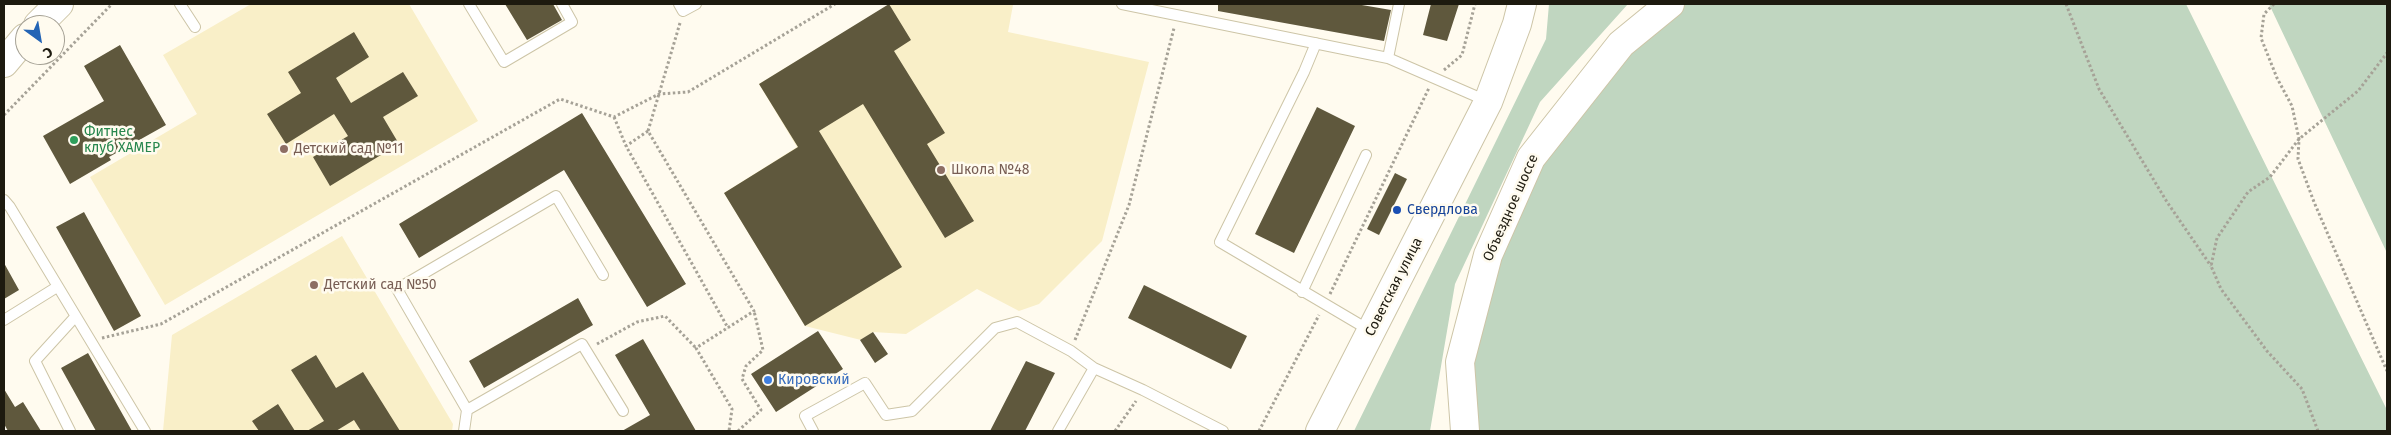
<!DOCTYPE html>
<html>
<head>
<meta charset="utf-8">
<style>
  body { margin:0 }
  #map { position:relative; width:2391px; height:435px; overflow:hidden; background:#fffbef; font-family:"Fira Sans",sans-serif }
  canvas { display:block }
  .frame { position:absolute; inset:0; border:5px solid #1d1a0f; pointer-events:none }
  .north { position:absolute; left:15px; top:15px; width:50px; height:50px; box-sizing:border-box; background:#fffbef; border:1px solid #a5a195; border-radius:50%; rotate:148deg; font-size:14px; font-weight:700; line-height:20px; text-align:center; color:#1d1a0f }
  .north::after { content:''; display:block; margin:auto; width:18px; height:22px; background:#2364b5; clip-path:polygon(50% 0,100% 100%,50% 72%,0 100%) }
</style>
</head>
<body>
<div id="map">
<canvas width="2391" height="435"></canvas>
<div class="frame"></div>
<div class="north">С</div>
</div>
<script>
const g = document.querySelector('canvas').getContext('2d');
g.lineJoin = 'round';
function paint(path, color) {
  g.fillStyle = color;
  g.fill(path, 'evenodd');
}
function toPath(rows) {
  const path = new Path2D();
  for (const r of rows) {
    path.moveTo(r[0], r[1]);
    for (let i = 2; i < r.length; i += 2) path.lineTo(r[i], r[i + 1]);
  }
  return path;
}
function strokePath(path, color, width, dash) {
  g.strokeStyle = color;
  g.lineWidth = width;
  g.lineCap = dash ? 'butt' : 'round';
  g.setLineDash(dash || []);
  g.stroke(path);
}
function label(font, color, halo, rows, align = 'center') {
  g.font = font + ' "Fira Sans",sans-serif';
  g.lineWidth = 5;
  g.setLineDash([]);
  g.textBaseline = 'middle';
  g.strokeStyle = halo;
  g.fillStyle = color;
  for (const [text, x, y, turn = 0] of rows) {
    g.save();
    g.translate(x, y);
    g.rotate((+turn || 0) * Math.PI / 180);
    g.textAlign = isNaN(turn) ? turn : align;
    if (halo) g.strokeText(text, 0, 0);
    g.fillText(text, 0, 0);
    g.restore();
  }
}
const built = toPath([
  [251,4,409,4,478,121,165,305,90,177,197,114,163,55],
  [890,4,1013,5,1008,32,1149,62,1102,241,1039,304,1019,311,977,289,906,334,873,332,861,340,805,326,724,193,797,147,759,84],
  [342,236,453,424,452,431,163,431,172,335]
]);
const green = toPath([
  [1549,4,1628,4,1540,102,1455,284,1430,431,1354,431,1546,39],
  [1678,4,2186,4,2387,410,2387,431,1472,431,1466,362,1531,168,1622,50],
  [2269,4,2387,4,2387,253]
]);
const building = toPath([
  [505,4,553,4,562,20,527,40],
  [889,4,911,40,894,51,945,133,927,144,974,221,945,238,863,104,819,131,902,267,805,326,724,193,798,147,759,84],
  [1218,4,1356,4,1391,10,1384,41,1218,11],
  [1431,4,1459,4,1447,41,1423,35],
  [354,32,369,57,336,78,351,103,403,72,418,96,383,117,399,144,330,186,313,157,348,136,334,114,286,144,267,114,301,93,288,72],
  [120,45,166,125,109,157,111,160,70,184,43,136,104,101,84,66],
  [1317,107,1355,126,1294,253,1255,234],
  [582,113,686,284,647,307,564,170,419,258,399,224],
  [1395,173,1407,179,1379,235,1367,229],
  [84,212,141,316,114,331,56,227],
  [4,263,19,290,4,299],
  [1144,285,1247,336,1231,369,1128,318],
  [578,298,593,325,484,388,469,361],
  [818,331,843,369,776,412,751,374],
  [873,332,888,354,875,363,860,340],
  [643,339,696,431,622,431,650,415,615,355],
  [88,353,132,431,96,431,61,368],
  [316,355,336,388,363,372,400,431,361,431,354,420,336,431,307,431,324,421,291,370],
  [1026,361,1055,373,1025,431,990,431],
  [4,389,15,407,23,402,41,431,8,431,4,424],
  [278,404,295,431,259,431,252,421]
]);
const path = toPath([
  [2066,4,2099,89,2167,202,2211,266],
  [2274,4,2264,14,2261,38,2277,78,2292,106,2299,139,2298,159,2314,202,2387,371],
  [680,23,648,131,754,311,696,348,732,409,729,431],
  [1444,70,1462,55,1475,4],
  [4,115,112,4],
  [614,117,626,146],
  [648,131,626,146,728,328],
  [1330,294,1429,88],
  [102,338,161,324,560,99,614,117,659,94,688,92,835,4],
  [1075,340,1129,205,1174,28],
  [597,344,637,322,665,316,696,348],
  [738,431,761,410,742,379,746,366,763,350,754,311],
  [1115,431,1136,401],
  [1259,431,1319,315],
  [2318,431,2302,389,2267,351,2221,289,2211,266,2217,238,2248,192,2270,177,2299,139,2358,91,2387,53]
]);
const lane = toPath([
  [180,4,195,27],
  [469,4,504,62,572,22,562,4],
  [679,4,683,11,696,4],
  [1122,4,1388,58,1487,101],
  [1316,43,1304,72,1220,242,1369,330],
  [1388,58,1399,4],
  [4,200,10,207,145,431],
  [1302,292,1366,155],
  [4,320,57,287],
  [467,410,397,289,556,196,603,275],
  [70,431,35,361,75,317],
  [464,431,467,410,582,344,623,411],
  [813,431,805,416,865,383,886,415,912,411,995,328,1017,322,1071,351,1094,368,1143,390,1223,431],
  [1058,431,1094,368]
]);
const secondary = toPath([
  [38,25,59,4],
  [4,63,25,38],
  [1320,431,1488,102,1517,24,1522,4],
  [1465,431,1460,362,1488,255,1531,158,1621,44,1670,4]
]);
const markers = [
  [74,140,5,"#2e9e5b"],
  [284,149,5,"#8d6e63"],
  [941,170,5,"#8d6e63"],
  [1397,210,5,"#1a4fb4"],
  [314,285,5,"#8d6e63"],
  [768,380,5,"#3f7fe0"]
];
const leisureNames = [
  ["Фитнес",84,132],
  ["клуб ХАМЕР",84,148]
];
const educationNames = [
  ["Детский сад №11",294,149],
  ["Школа №48",951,170],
  ["Детский сад №50",324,285]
];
const streetNames = [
  ["Объездное шоссе",1511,208,-66],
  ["Советская улица",1394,287,-63]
];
const transitNames = [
  ["Свердлова",1407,210]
];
const shopNames = [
  ["Кировский",778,380]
];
paint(built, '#f9efc8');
paint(green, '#c0d6c0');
paint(building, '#5f583d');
strokePath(lane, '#cdc5a7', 12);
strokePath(secondary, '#cdc5a7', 30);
strokePath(path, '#a6a297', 3, [2.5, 2.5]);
strokePath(lane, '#fff', 10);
strokePath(secondary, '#fff', 28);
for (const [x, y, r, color] of markers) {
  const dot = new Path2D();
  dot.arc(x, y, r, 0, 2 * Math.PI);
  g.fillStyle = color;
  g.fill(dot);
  strokePath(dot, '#fffbef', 2);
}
label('14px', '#27864d', '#fffbef', leisureNames, 'left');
label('14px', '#785e54', '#fffbef', educationNames, 'left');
label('14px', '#1d1a0f', '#fffbef', streetNames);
label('14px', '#164399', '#fffbef', transitNames, 'left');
label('14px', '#366cbe', '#fffbef', shopNames, 'left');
</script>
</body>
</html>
